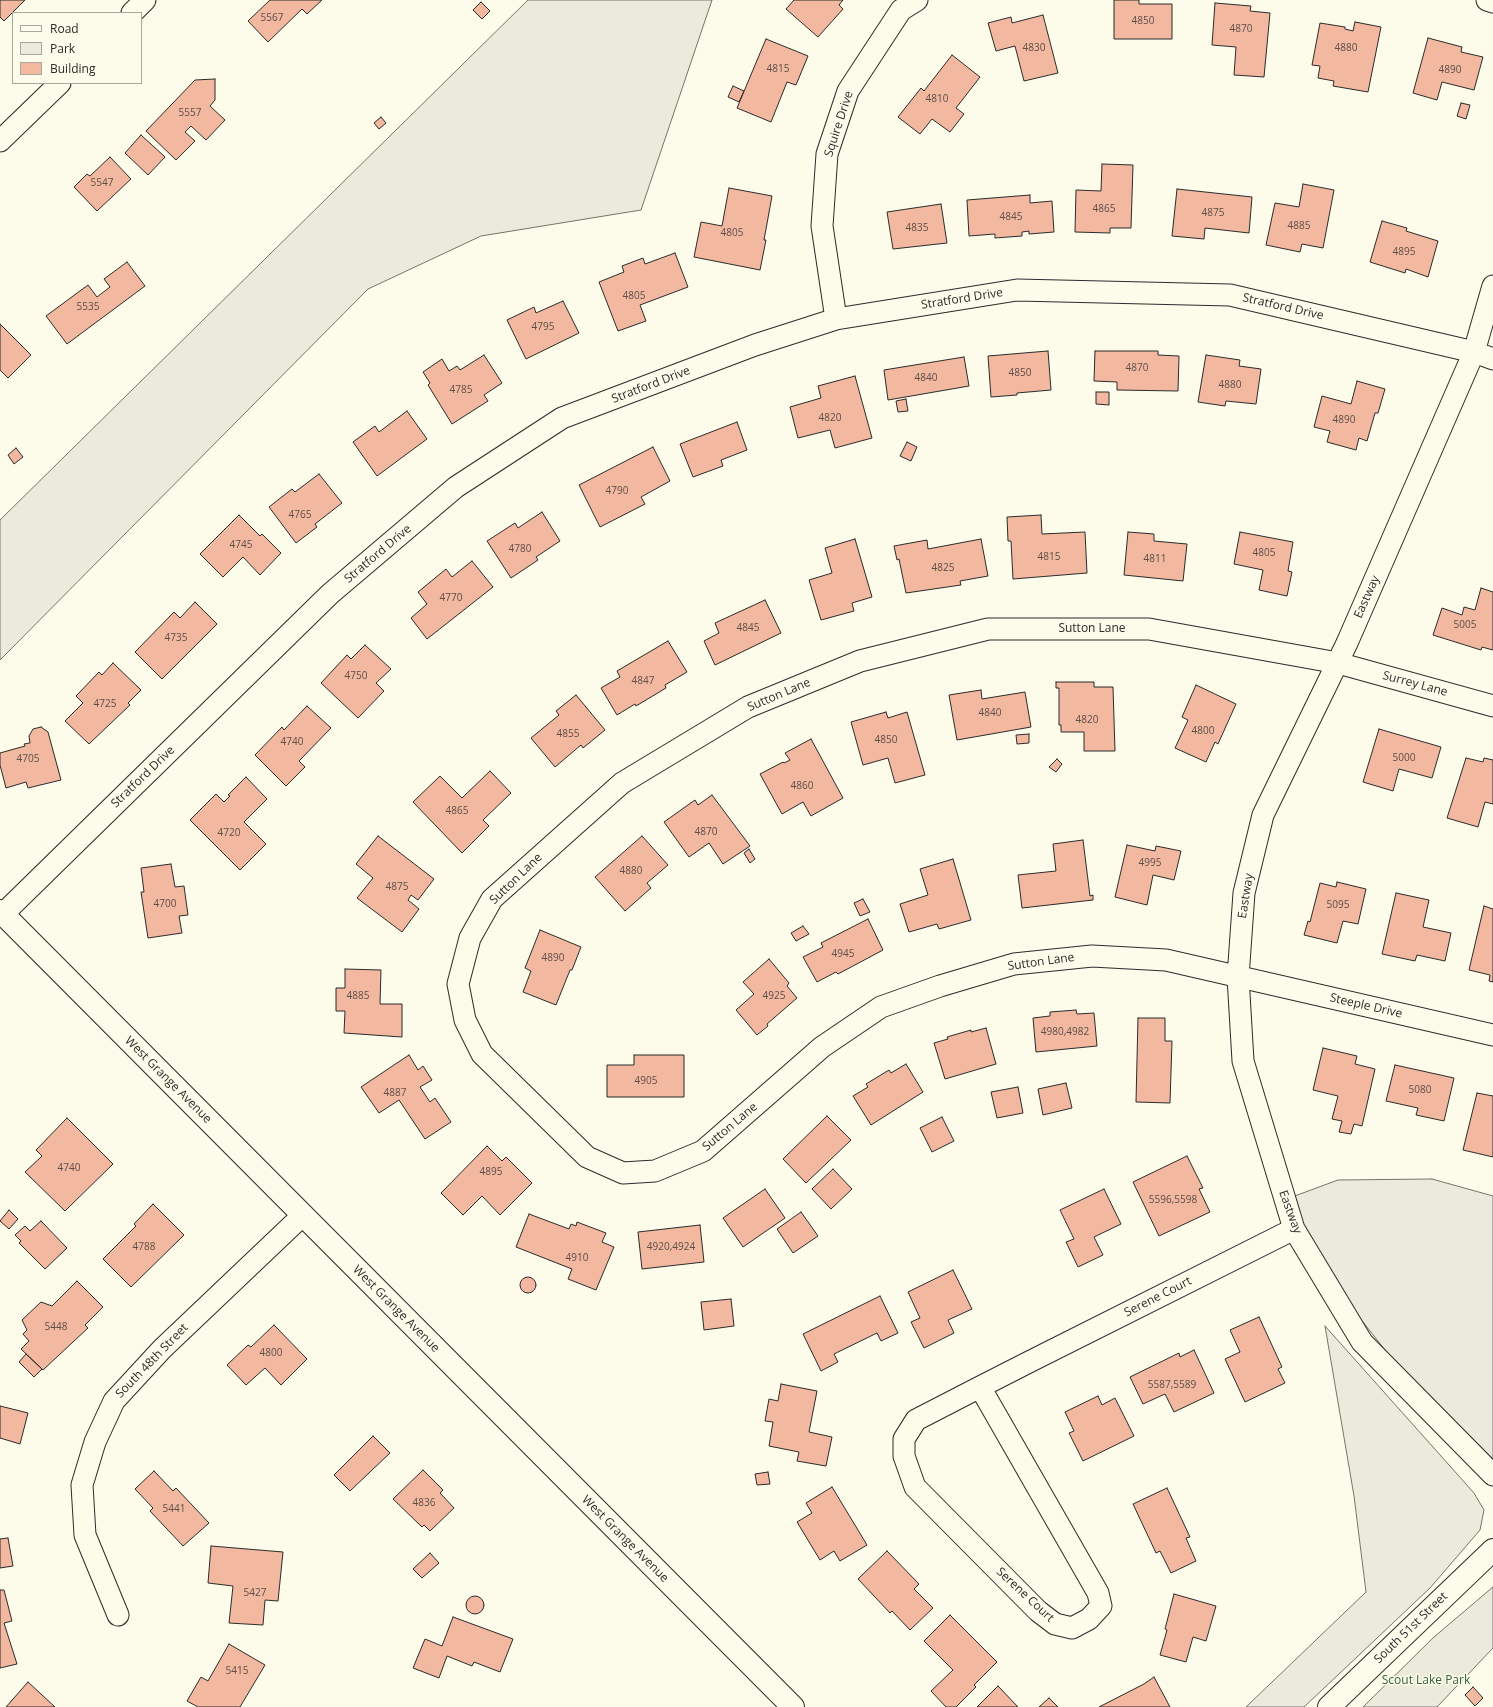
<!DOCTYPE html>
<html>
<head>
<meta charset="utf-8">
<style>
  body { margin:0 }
  #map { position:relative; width:1493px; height:1707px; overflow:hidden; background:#fdfbea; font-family:"Open Sans",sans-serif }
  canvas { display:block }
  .legend { position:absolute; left:12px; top:12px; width:130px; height:72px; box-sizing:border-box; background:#fdfbea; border:1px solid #a9a89e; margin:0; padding:5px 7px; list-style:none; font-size:12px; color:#2b2b2b }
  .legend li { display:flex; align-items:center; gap:8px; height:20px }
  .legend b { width:20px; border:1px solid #a9a89e }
</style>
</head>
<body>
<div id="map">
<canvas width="1493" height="1707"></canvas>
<ul class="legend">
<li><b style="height:5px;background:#fdfbea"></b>Road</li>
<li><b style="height:11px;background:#ecebdb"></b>Park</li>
<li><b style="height:11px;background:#f2b8a0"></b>Building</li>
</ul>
</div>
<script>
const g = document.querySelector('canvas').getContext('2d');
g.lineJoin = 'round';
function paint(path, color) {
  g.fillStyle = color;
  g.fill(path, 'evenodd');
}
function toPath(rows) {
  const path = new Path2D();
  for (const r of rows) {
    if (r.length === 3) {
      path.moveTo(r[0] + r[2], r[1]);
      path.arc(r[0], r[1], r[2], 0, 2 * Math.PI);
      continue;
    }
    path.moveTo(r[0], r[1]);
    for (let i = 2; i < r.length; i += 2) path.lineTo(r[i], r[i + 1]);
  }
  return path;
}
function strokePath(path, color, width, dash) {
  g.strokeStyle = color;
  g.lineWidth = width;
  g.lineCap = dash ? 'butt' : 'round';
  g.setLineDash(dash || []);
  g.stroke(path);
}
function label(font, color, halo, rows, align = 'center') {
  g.font = font + ' "Open Sans",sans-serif';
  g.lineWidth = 3;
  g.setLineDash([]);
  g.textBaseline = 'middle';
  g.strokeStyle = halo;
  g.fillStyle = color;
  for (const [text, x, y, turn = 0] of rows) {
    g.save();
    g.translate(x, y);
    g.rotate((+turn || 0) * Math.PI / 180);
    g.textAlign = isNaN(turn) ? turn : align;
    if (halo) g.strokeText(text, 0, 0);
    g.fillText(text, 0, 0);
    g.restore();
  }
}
const green = toPath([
  [528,0,712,0,641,210,481,236,368,289,0,660,0,520,528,0],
  [1432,1179,1493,1196,1493,1459,1415,1382,1389,1355,1359,1317,1330,1273,1307,1232,1292,1197,1338,1180,1432,1179],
  [1325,1326,1474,1493,1484,1510,1480,1530,1430,1588,1304,1707,1246,1707,1366,1592,1354,1496,1325,1326],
  [1493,1587,1493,1648,1437,1707,1363,1707,1434,1637,1493,1587]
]);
const building = toPath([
  [0,0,25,0,4,21,0,17,0,0],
  [270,0,322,0,307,14,302,9,268,42,248,21,270,0],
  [794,0,843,0,839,5,843,9,818,37,786,9,794,0],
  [1114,0,1139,0,1139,4,1172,4,1172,39,1114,39,1114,0],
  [481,2,490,11,482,19,473,10,481,2],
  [1215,3,1251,6,1250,11,1270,13,1264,77,1234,75,1236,47,1212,45,1215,3],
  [1043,15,1058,73,1024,81,1015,46,996,51,988,23,1011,17,1012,23,1043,15],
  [1355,22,1381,27,1368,92,1333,86,1334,81,1318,78,1320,66,1312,65,1320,23,1345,27,1345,29,1353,31,1355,22],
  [1428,38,1462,47,1461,52,1483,57,1474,90,1442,82,1437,100,1413,93,1428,38],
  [766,39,808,56,796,85,787,82,771,122,737,108,766,39],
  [952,55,980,77,956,108,964,114,950,132,932,119,920,134,898,117,921,88,924,91,952,55],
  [215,79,215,100,210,106,225,120,206,140,191,126,185,132,195,141,176,160,146,131,195,80,215,79],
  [733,86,744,91,739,102,728,97,733,86],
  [1461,103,1470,105,1466,119,1457,116,1461,103],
  [381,117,386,123,379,129,374,123,381,117],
  [141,135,165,157,148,175,125,153,141,135],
  [110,157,131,179,97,211,74,187,87,174,90,176,110,157],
  [1102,164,1133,165,1131,228,1110,228,1110,233,1075,232,1076,190,1101,191,1102,164],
  [1303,184,1334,190,1323,248,1302,244,1300,252,1266,245,1275,203,1299,207,1303,184],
  [729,188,772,196,764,240,766,240,760,270,694,257,701,222,722,226,729,188],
  [1177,189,1252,197,1249,233,1205,228,1204,239,1172,236,1177,189],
  [1030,195,1030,203,1052,201,1054,232,1029,234,1029,231,1022,232,1022,236,995,238,995,234,969,236,967,200,1030,195],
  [941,204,947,243,893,249,887,212,941,204],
  [1382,221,1407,228,1406,231,1438,241,1428,277,1406,269,1405,273,1370,262,1382,221],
  [675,253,688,287,640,305,646,321,618,331,599,282,624,272,622,266,643,258,645,264,675,253],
  [127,262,145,286,67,344,46,316,88,285,97,297,110,287,104,279,127,262],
  [563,301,579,333,526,359,507,320,534,307,536,313,563,301],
  [0,324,31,355,8,378,0,370,0,324],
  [1048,351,1051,390,1017,393,1017,395,991,397,988,356,1048,351],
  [1095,351,1158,351,1158,355,1179,356,1178,391,1117,390,1117,382,1094,381,1095,351],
  [484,355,502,383,484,395,488,401,452,424,428,385,430,383,423,372,442,359,449,371,457,366,460,370,484,355],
  [1206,355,1240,360,1239,366,1261,369,1256,404,1226,401,1225,406,1198,402,1206,355],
  [964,357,969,386,888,400,884,370,964,357],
  [855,376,872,438,835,448,830,430,798,438,790,407,821,398,818,386,855,376],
  [1357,381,1385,389,1378,413,1375,413,1367,441,1359,438,1356,450,1327,442,1330,431,1314,427,1322,396,1351,404,1357,381],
  [1096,392,1109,392,1109,405,1096,404,1096,392],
  [906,399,908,411,898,412,896,401,906,399],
  [407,411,427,439,377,476,353,442,375,426,379,432,407,411],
  [737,422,747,450,721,460,723,466,693,477,680,444,737,422],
  [907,442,917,447,911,461,900,456,907,442],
  [653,447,670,481,641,497,645,504,600,527,579,485,653,447],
  [16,448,23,457,14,464,8,455,16,448],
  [319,474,342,503,315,524,317,527,296,543,269,507,292,489,295,492,319,474],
  [542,512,560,541,536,557,538,560,511,578,487,541,515,523,518,528,542,512],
  [239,515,260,536,262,534,281,553,260,575,243,557,223,577,200,554,239,515],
  [1041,515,1042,534,1085,532,1087,573,1013,579,1011,541,1008,541,1007,517,1041,515],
  [1128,532,1154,534,1154,541,1187,544,1183,581,1124,575,1128,532],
  [1240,532,1293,542,1288,571,1292,572,1287,596,1259,590,1263,570,1234,564,1240,532],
  [855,539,872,597,852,603,854,611,821,620,809,580,832,573,825,548,855,539],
  [981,539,988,576,960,581,961,585,906,593,899,559,897,560,894,546,927,540,928,549,981,539],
  [472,561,493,587,427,639,411,618,427,604,418,592,446,569,452,577,472,561],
  [1481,588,1493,592,1493,650,1482,647,1481,650,1433,635,1442,608,1462,615,1464,607,1475,610,1481,588],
  [765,600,781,633,715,665,704,641,719,633,715,623,765,600],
  [195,602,217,624,162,679,135,652,174,612,180,618,195,602],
  [668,641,687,672,665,685,666,688,636,706,635,704,617,715,601,688,620,677,617,671,668,641],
  [365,645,391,669,376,683,384,691,358,718,321,683,347,655,351,659,365,645],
  [113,663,141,690,128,703,130,705,89,744,65,721,83,703,76,696,99,672,102,675,113,663],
  [1056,682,1094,682,1094,687,1113,687,1115,751,1084,751,1084,732,1061,732,1061,725,1059,725,1059,688,1056,688,1056,682],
  [1196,685,1236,704,1218,744,1215,742,1206,762,1175,748,1188,720,1182,717,1196,685],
  [981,690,982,699,1025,692,1031,727,957,740,949,695,981,690],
  [576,695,605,730,583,748,581,745,555,767,531,738,559,715,556,711,576,695],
  [307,706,331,728,299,761,305,767,286,786,255,755,282,727,284,730,307,706],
  [886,712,888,718,907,712,925,775,895,783,888,758,863,765,851,722,886,712],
  [41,727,48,732,61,780,28,788,26,782,6,788,0,765,0,753,25,746,24,744,30,743,29,736,33,729,41,727],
  [1379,729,1441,747,1432,778,1399,769,1393,791,1363,782,1379,729],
  [1029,734,1029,743,1017,744,1016,735,1029,734],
  [811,739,843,798,811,816,803,802,782,814,760,774,783,762,784,763,790,760,785,753,811,739],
  [1466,758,1483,762,1484,758,1493,760,1493,804,1485,802,1478,827,1447,818,1466,758],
  [1057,759,1062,764,1056,772,1049,767,1057,759],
  [490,771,511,793,483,820,489,826,462,853,413,802,440,776,462,798,490,771],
  [246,777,267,799,244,822,266,844,240,870,190,820,216,794,224,802,230,796,228,795,246,777],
  [712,795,750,846,723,864,709,843,689,857,664,822,695,800,698,805,712,795],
  [378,836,434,879,418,900,411,895,408,900,419,909,402,932,357,898,373,878,356,864,378,836],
  [642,836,668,865,647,883,651,888,625,911,595,877,642,836],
  [1083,840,1090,896,1093,895,1093,900,1022,908,1018,875,1056,871,1053,844,1083,840],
  [1127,845,1155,851,1156,846,1181,851,1174,880,1153,875,1147,905,1115,897,1127,845],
  [749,849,755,859,750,863,744,853,749,849],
  [953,859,971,920,939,929,937,924,909,932,900,904,928,895,920,869,953,859],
  [171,864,175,887,184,886,188,915,179,916,182,933,148,938,141,892,144,892,141,868,171,864],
  [1337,882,1366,889,1358,924,1343,921,1337,943,1304,935,1308,921,1310,922,1320,883,1336,887,1337,882],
  [1396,893,1429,900,1423,927,1451,933,1445,961,1417,955,1415,961,1382,954,1396,893],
  [863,899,870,912,860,916,854,903,863,899],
  [1484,906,1493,909,1493,982,1489,981,1490,975,1469,970,1484,906],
  [868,919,883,950,838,974,836,972,817,982,803,957,823,947,821,943,868,919],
  [803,926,809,934,796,941,791,933,803,926],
  [540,930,581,947,572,970,570,970,556,1005,523,992,531,971,525,968,540,930],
  [769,959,789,983,787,986,797,998,767,1024,768,1026,757,1035,736,1010,754,994,743,982,769,959],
  [345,969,381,970,380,1004,402,1004,402,1037,344,1033,345,1011,336,1011,336,988,345,988,345,969],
  [1076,1010,1077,1014,1094,1013,1097,1046,1036,1052,1033,1018,1050,1016,1050,1012,1076,1010],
  [1138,1018,1165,1018,1165,1041,1172,1041,1170,1103,1136,1102,1138,1018],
  [986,1028,996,1064,945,1079,934,1043,948,1039,947,1037,971,1030,971,1032,986,1028],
  [1323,1048,1357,1056,1355,1064,1375,1069,1362,1126,1354,1124,1351,1134,1339,1132,1342,1121,1332,1119,1338,1096,1313,1090,1323,1048],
  [409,1055,418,1070,423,1066,432,1080,420,1087,430,1102,435,1098,451,1122,425,1139,399,1100,379,1113,361,1087,409,1055],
  [634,1055,684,1055,684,1097,607,1097,607,1065,634,1065,634,1055],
  [906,1064,923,1092,871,1125,853,1096,868,1087,866,1084,889,1070,891,1073,906,1064],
  [1395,1065,1454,1078,1444,1121,1416,1115,1418,1108,1386,1101,1395,1065],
  [1066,1083,1072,1108,1043,1115,1038,1089,1066,1083],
  [1018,1087,1023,1113,997,1118,991,1092,1018,1087],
  [1477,1093,1493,1096,1493,1157,1463,1150,1477,1093],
  [827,1116,851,1140,806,1183,783,1159,827,1116],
  [942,1117,954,1141,932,1152,920,1128,942,1117],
  [67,1118,113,1164,65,1211,25,1172,42,1156,36,1150,67,1118],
  [487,1146,502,1161,506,1157,532,1183,500,1215,482,1196,463,1215,441,1193,487,1146],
  [1187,1156,1203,1188,1199,1189,1210,1212,1159,1236,1133,1182,1187,1156],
  [833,1169,852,1189,831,1209,812,1189,833,1169],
  [765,1189,785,1218,743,1247,723,1218,765,1189],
  [1104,1189,1121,1224,1094,1237,1103,1255,1078,1267,1066,1242,1074,1239,1060,1210,1104,1189],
  [153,1204,184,1235,131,1287,103,1259,136,1226,134,1224,153,1204],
  [9,1210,18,1219,9,1229,0,1221,9,1210],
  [801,1212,818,1236,793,1253,777,1229,801,1212],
  [529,1214,569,1229,571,1224,576,1226,577,1222,606,1233,602,1242,614,1247,596,1290,568,1279,572,1269,516,1247,529,1214],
  [41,1221,67,1248,45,1269,19,1243,21,1241,15,1235,25,1226,30,1231,41,1221],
  [700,1225,704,1262,642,1269,638,1232,700,1225],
  [953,1270,972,1309,948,1320,954,1333,924,1348,911,1322,920,1318,908,1292,953,1270],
  [528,1285,8],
  [77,1281,103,1307,85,1325,88,1328,43,1370,21,1349,29,1341,23,1334,27,1330,22,1320,41,1302,52,1306,77,1281],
  [880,1296,898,1333,881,1341,877,1333,834,1354,838,1362,821,1371,803,1334,880,1296],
  [731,1299,734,1326,704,1330,701,1302,731,1299],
  [1259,1317,1282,1367,1278,1369,1285,1383,1245,1402,1225,1359,1240,1352,1230,1330,1259,1317],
  [274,1325,307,1359,281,1385,265,1368,246,1385,227,1365,248,1345,251,1347,274,1325],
  [1194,1350,1214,1393,1174,1412,1165,1394,1143,1404,1130,1377,1179,1353,1180,1357,1194,1350],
  [26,1354,42,1369,34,1377,19,1362,26,1354],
  [781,1384,817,1391,809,1432,832,1437,826,1466,797,1461,799,1452,769,1446,773,1422,765,1421,769,1399,778,1401,781,1384],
  [1098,1396,1102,1405,1115,1398,1134,1436,1083,1461,1069,1433,1074,1431,1065,1412,1098,1396],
  [0,1406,28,1413,20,1444,0,1438,0,1406],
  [373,1436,390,1453,350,1491,334,1475,373,1436],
  [423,1470,443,1490,440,1493,454,1508,430,1531,424,1525,422,1527,393,1499,423,1470],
  [154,1471,173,1491,176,1488,209,1523,183,1546,150,1511,153,1508,135,1489,154,1471],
  [768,1472,770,1484,757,1485,755,1474,768,1472],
  [832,1487,867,1545,840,1561,834,1551,820,1560,797,1522,812,1513,806,1503,832,1487],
  [1167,1488,1190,1537,1186,1538,1196,1561,1171,1573,1160,1551,1156,1553,1133,1504,1167,1488],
  [8,1538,13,1566,0,1568,0,1539,8,1538],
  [211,1546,283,1552,278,1601,265,1600,263,1625,229,1623,233,1586,208,1583,211,1546],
  [887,1551,919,1584,914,1589,933,1608,910,1630,892,1611,890,1613,858,1579,887,1551],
  [430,1553,439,1563,422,1578,413,1569,430,1553],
  [0,1590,4,1590,12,1621,4,1623,17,1664,0,1668,0,1590],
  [1174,1594,1216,1606,1206,1641,1193,1637,1186,1662,1160,1655,1167,1630,1165,1629,1174,1594],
  [475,1605,9],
  [950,1615,997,1662,974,1685,976,1687,956,1707,946,1707,931,1691,953,1670,924,1641,950,1615],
  [453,1617,513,1639,500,1672,474,1662,472,1666,447,1656,439,1678,413,1668,425,1639,442,1646,453,1617],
  [229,1644,265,1665,240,1707,198,1707,187,1701,201,1677,208,1681,229,1644],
  [1154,1677,1170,1707,1099,1707,1144,1684,1154,1677],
  [28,1682,55,1707,6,1707,28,1682],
  [998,1686,1018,1707,977,1707,998,1686],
  [1473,1687,1483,1698,1475,1706,1465,1695,1473,1687],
  [1049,1698,1058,1707,1039,1707,1049,1698]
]);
const minor = toPath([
  [1487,0,1493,2],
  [132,13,145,0],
  [0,141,60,83],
  [1493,286,1474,352,1347,643,1263,815,1244,893,1238,977,1243,1061,1294,1229,1362,1342,1493,1475],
  [836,319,822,226,827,154,848,91,901,10,917,0],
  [1493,706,1338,663,1149,629,988,629,860,661,748,707,622,783,492,899,470,938,458,984,465,1020,482,1054,587,1157,623,1173,655,1171,703,1151,822,1047,881,1007,940,986,1014,964,1092,956,1166,960,1493,1035],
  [3,914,330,594,456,487,562,418,755,345,836,319,1017,290,1230,295,1474,352,1493,359],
  [980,1387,1098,1593,1101,1606,1089,1619,1072,1628,1055,1624,1038,1611,915,1487,904,1456,904,1439,916,1420,980,1387,1031,1361,1294,1229],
  [118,1615,85,1535,82,1485,95,1442,114,1401,162,1349,303,1215]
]);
const tertiary = toPath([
  [0,911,793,1707],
  [1329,1707,1493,1550]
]);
const numberNames = [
  ["5567",272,18],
  ["4850",1143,21],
  ["4870",1241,29],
  ["4830",1034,48],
  ["4880",1346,48],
  ["4815",778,69],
  ["4890",1450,70],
  ["4810",937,99],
  ["5557",190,113],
  ["5547",102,183],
  ["4865",1104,209],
  ["4875",1213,213],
  ["4845",1011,217],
  ["4885",1299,226],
  ["4835",917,228],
  ["4805",732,233],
  ["4895",1404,252],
  ["4805",634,296],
  ["5535",88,307],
  ["4795",543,327],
  ["4870",1137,368],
  ["4850",1020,373],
  ["4840",926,378],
  ["4880",1230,385],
  ["4785",461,390],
  ["4820",830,418],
  ["4890",1344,420],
  ["4790",617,491],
  ["4765",300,515],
  ["4745",241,545],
  ["4780",520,549],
  ["4805",1264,553],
  ["4815",1049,557],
  ["4811",1155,559],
  ["4825",943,568],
  ["4770",451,598],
  ["5005",1465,625],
  ["4845",748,628],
  ["4735",176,638],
  ["4750",356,676],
  ["4847",643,681],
  ["4725",105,704],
  ["4840",990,713],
  ["4820",1087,720],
  ["4800",1203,731],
  ["4855",568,734],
  ["4850",886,740],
  ["4740",292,742],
  ["5000",1404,758],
  ["4705",28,759],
  ["4860",802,786],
  ["4865",457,811],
  ["4870",706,832],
  ["4720",229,833],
  ["4995",1150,863],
  ["4880",631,871],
  ["4875",397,887],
  ["4700",165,904],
  ["5095",1338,905],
  ["4945",843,954],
  ["4890",553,958],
  ["4885",358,996],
  ["4925",774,996],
  ["4980,4982",1065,1032],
  ["4905",646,1081],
  ["5080",1420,1090],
  ["4887",395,1093],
  ["4740",69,1168],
  ["4895",491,1172],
  ["5596,5598",1173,1200],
  ["4788",144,1247],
  ["4920,4924",671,1247],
  ["4910",577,1258],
  ["5448",56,1327],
  ["4800",271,1353],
  ["5587,5589",1172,1385],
  ["4836",424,1503],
  ["5441",174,1509],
  ["5427",255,1593],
  ["5415",237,1671]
];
const streetNames = [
  ["Squire Drive",839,124,-72],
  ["Stratford Drive",962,299,-9],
  ["Stratford Drive",1283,307,13],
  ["Stratford Drive",651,385,-21],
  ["Stratford Drive",378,554,-40],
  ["Eastway",1367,597,-66],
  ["Sutton Lane",1092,629],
  ["Surrey Lane",1415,684,15],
  ["Sutton Lane",779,695,-23],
  ["Stratford Drive",143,777,-44],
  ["Sutton Lane",516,879,-44],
  ["Eastway",1246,896,-81],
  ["Sutton Lane",1041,962,-8],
  ["Steeple Drive",1366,1006,13],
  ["West Grange Avenue",168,1080,45],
  ["Sutton Lane",730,1127,-40],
  ["Eastway",1290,1212,70],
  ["Serene Court",1158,1297,-27],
  ["West Grange Avenue",396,1309,45],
  ["South 48th Street",152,1361,-46],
  ["West Grange Avenue",625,1539,45],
  ["Serene Court",1025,1595,43],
  ["South 51st Street",1411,1628,-44]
];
const parkNames = [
  ["Scout Lake Park",1426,1681]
];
paint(green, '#ecebdb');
strokePath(green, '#74746e', 1);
paint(building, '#f2b8a0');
strokePath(building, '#2b2b2b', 1);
strokePath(minor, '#2b2b2b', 23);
strokePath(tertiary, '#2b2b2b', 24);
strokePath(minor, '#fdfbea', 21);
strokePath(tertiary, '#fdfbea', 22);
label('10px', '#5d4e48', null, numberNames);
label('12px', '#2b2b2b', '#fdfbea', streetNames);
label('12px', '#34623c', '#fdfbea', parkNames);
</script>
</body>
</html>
